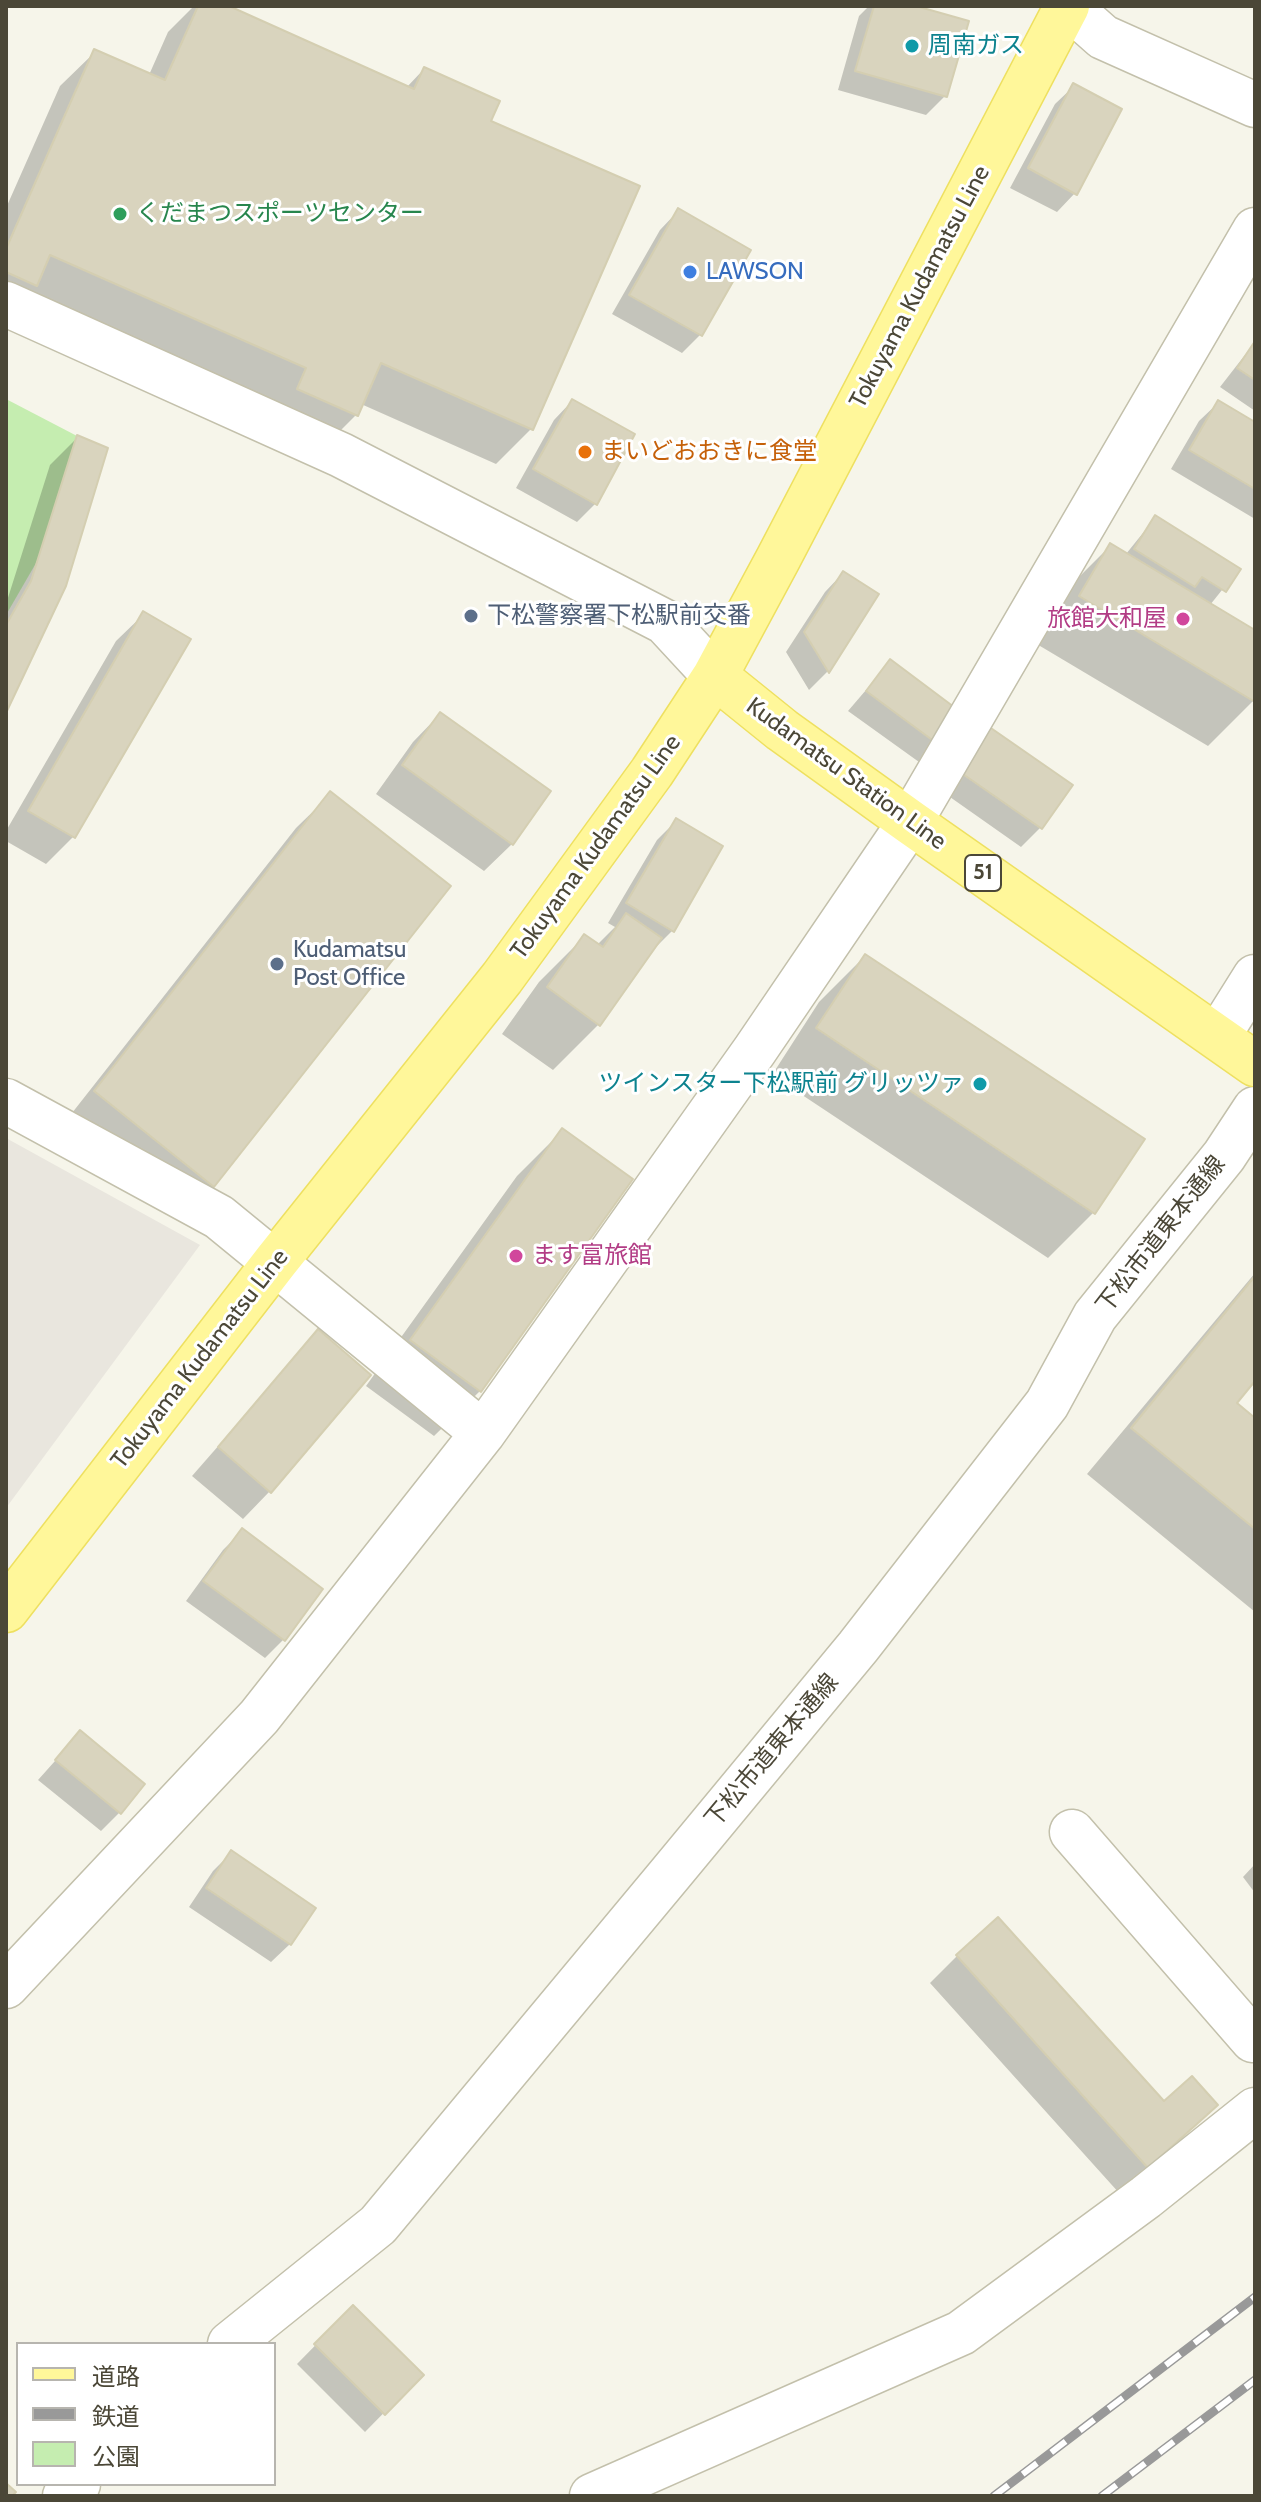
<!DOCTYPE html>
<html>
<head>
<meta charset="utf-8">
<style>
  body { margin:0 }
  #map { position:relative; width:1261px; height:2502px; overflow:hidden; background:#f6f5ea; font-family:Cabin,"Noto Sans JP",sans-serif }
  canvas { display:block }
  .frame { position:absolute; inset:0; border:8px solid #4b4737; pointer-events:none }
  .legend { position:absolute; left:16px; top:2342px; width:260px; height:144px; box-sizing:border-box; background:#fff; border:2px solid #b7b5af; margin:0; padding:10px 14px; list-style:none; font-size:24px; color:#4b4737 }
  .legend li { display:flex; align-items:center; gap:16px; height:40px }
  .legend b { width:40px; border:2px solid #b7b5af }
</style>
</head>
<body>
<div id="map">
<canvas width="1261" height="2502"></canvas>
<div class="frame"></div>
<ul class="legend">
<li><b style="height:10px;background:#fff79a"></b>道路</li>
<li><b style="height:10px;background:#999"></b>鉄道</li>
<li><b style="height:22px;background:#c5edb0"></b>公園</li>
</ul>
</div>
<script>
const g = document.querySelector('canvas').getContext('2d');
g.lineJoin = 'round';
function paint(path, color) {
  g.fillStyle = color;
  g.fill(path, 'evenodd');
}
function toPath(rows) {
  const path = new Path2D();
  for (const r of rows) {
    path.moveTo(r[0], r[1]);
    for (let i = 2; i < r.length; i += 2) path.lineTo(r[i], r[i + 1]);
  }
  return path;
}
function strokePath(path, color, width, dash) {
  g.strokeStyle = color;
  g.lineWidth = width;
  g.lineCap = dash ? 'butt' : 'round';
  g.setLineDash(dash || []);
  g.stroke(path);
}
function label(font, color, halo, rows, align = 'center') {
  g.font = font + ' Cabin,"Noto Sans JP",sans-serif';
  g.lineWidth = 6;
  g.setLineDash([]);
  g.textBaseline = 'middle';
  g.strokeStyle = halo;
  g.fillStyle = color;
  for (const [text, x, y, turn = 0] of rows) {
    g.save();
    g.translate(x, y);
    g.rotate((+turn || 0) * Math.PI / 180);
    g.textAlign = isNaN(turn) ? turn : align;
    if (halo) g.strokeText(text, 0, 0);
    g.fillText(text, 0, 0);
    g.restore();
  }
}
const industrial = toPath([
  [6,1138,200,1245,6,1508]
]);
const green = toPath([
  [6,399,102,449,6,615]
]);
const shadow = toPath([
  [194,6,224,6,406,88,424,69,488,122,531,429,496,464,361,404,356,415,322,449,6,314,6,208,60,86,95,52,149,75,168,32],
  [869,6,909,6,945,96,926,115,838,90,859,16],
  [1074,86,1075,193,1057,212,1010,188,1055,104],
  [678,211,700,335,682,353,612,314,660,230],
  [1255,342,1255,411,1220,387],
  [572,401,596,503,577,522,516,488,554,420],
  [1218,403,1255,425,1255,519,1171,469,1199,421],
  [77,438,6,709,6,604,50,465],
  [1155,518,1238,570,1210,605,1255,632,1255,699,1208,746,1035,643,1065,591,1111,545,1126,554],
  [843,573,877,595,827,672,809,690,786,652,825,592],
  [144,614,188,640,73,837,46,864,6,841,6,831,116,641],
  [890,662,937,744,919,762,848,711],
  [440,714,512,844,484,871,376,794,413,742],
  [969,747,1070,785,1040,828,1021,847,940,790],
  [331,794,212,1186,178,1220,61,1127,296,828],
  [676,821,721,847,672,931,653,950,598,1025,553,1070,502,1034,539,982,585,936,597,945,615,927,608,923,657,840],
  [865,956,1094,1212,1048,1258,772,1075,819,1002],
  [562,1131,480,1391,434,1436,366,1386,517,1176],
  [1255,1273,1255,1378,1234,1404,1255,1421,1255,1612,1087,1474],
  [318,1332,270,1491,243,1519,192,1476],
  [242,1531,283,1640,265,1658,186,1601,223,1550],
  [80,1733,120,1812,101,1831,38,1780],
  [231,1853,290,1944,271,1962,189,1907,213,1871],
  [1255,1864,1255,1893,1243,1877],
  [957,1956,1164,2104,1188,2132,1120,2194,930,1983],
  [353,2307,421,2375,365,2432,297,2364]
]);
const building = toPath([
  [198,6,229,6,414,89,424,67,500,101,491,121,640,186,533,430,381,363,358,416,297,389,306,368,50,255,37,286,6,272,6,249,94,49,165,80,198,6],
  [874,6,916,6,969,21,947,97,855,71,874,6],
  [1073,83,1122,109,1077,195,1028,168,1073,83],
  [678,208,751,250,702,336,629,295,678,208],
  [1255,341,1255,380,1237,368,1255,341],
  [572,399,635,434,597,505,533,469,572,399],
  [1218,400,1255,422,1255,489,1189,450,1218,400],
  [77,435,108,448,66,586,6,713,6,625,31,581,77,435],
  [1155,515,1241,569,1226,592,1202,577,1195,587,1134,549,1155,515],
  [1110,543,1255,630,1255,702,1079,596,1110,543],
  [843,571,879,594,829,673,804,632,843,571],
  [143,611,191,639,75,838,28,811,143,611],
  [890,659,962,713,939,745,866,691,890,659],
  [440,712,551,791,513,845,402,765,440,712],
  [988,726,1073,785,1042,829,957,770,988,726],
  [330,791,451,886,214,1187,94,1091,330,791],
  [676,818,723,846,674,932,626,903,676,818],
  [626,913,662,938,600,1026,547,987,584,934,603,947,626,913],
  [865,954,1145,1139,1095,1214,816,1028,865,954],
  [562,1128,633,1179,481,1392,410,1340,562,1128],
  [1255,1276,1255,1381,1237,1403,1255,1418,1255,1529,1131,1428,1255,1276],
  [318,1329,371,1375,271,1493,218,1447,318,1329],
  [242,1528,323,1589,285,1641,203,1581,242,1528],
  [80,1730,145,1784,121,1814,55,1760,80,1730],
  [231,1850,316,1908,291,1945,206,1888,231,1850],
  [998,1917,1164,2101,1192,2076,1218,2105,1148,2168,956,1955,998,1917],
  [353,2305,424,2375,385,2415,314,2344,353,2305],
  [6,2483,16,2492,12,2496,6,2496,6,2483]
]);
const minor = toPath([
  [1068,6,1103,37,1255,105],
  [6,304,341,455,665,622,715,676],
  [1218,1036,1255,977],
  [6,1101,219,1217,483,1433],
  [1072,1832,1253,2040],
  [6,1986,259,1717,483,1433,755,1050,910,822,1255,230],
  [230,2344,378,2225,671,1873,858,1647,1047,1404,1095,1316,1224,1156,1255,1109],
  [65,2496,78,2484],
  [592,2496,961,2333,1146,2197,1255,2110]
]);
const major = toPath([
  [715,676,782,730,910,822,1255,1064],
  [6,1610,276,1261,502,978,652,772,715,676,778,559,1067,6]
]);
const rail = toPath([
  [994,2496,1255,2297],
  [1102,2496,1255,2380]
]);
const markers = [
  [912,46,8,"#0f9aa8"],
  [120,214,8,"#2e9e5b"],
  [690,272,8,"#3f7fe0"],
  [585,452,8,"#e8710a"],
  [471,616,8,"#5c6f8a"],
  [1183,619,8,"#d1479c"],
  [277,964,8,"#5c6f8a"],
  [980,1084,8,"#0f9aa8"],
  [516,1256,8,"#d1479c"]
];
const shields = [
  [983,873,36]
];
const shieldNames = [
  ["51",983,873]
];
const cultureNames = [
  ["周南ガス",928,46],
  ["ツインスター下松駅前 グリッツァ",964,1084,"right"]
];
const leisureNames = [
  ["くだまつスポーツセンター",136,214]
];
const shopNames = [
  ["LAWSON",706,272]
];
const streetNames = [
  ["Tokuyama Kudamatsu Line",920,287,-62],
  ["Kudamatsu Station Line",846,774,36],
  ["Tokuyama Kudamatsu Line",596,847,-54],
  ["下松市道東本通線",1161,1235,-52],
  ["Tokuyama Kudamatsu Line",200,1359,-52],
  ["下松市道東本通線",772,1751,-50]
];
const foodNames = [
  ["まいどおおきに食堂",601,452]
];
const serviceNames = [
  ["下松警察署下松駅前交番",487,616],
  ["Kudamatsu",293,950],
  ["Post Office",293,978]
];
const hotelNames = [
  ["旅館大和屋",1167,619],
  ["ます富旅館",532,1256,"left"]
];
paint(industrial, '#e9e6de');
paint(green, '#c5edb0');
paint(shadow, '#0003');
paint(building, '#d9d4be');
strokePath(building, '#d4ceb1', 2);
strokePath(minor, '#c3c0ab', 47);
strokePath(major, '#eee060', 47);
strokePath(minor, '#fff', 44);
strokePath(major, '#fff79a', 44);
strokePath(rail, '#999', 9);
strokePath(rail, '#fff', 6, [18]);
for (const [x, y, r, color] of markers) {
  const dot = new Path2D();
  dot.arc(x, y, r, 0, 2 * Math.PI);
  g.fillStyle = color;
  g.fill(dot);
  strokePath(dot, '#fff', 3);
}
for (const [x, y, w] of shields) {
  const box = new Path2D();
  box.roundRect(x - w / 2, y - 18, w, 36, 6);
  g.fillStyle = '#fff';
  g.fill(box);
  strokePath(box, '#4b4737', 2);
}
label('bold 22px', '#4b4737', null, shieldNames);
label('24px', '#0d838f', '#fff', cultureNames, 'left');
label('24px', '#27864d', '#fff', leisureNames, 'left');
label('24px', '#366cbe', '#fff', shopNames, 'left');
label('24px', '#4b4737', '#fff', streetNames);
label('24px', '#c56008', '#fff', foodNames, 'left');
label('24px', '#4e5e75', '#fff', serviceNames, 'left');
label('24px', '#b23c85', '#fff', hotelNames, 'right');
</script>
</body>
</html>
